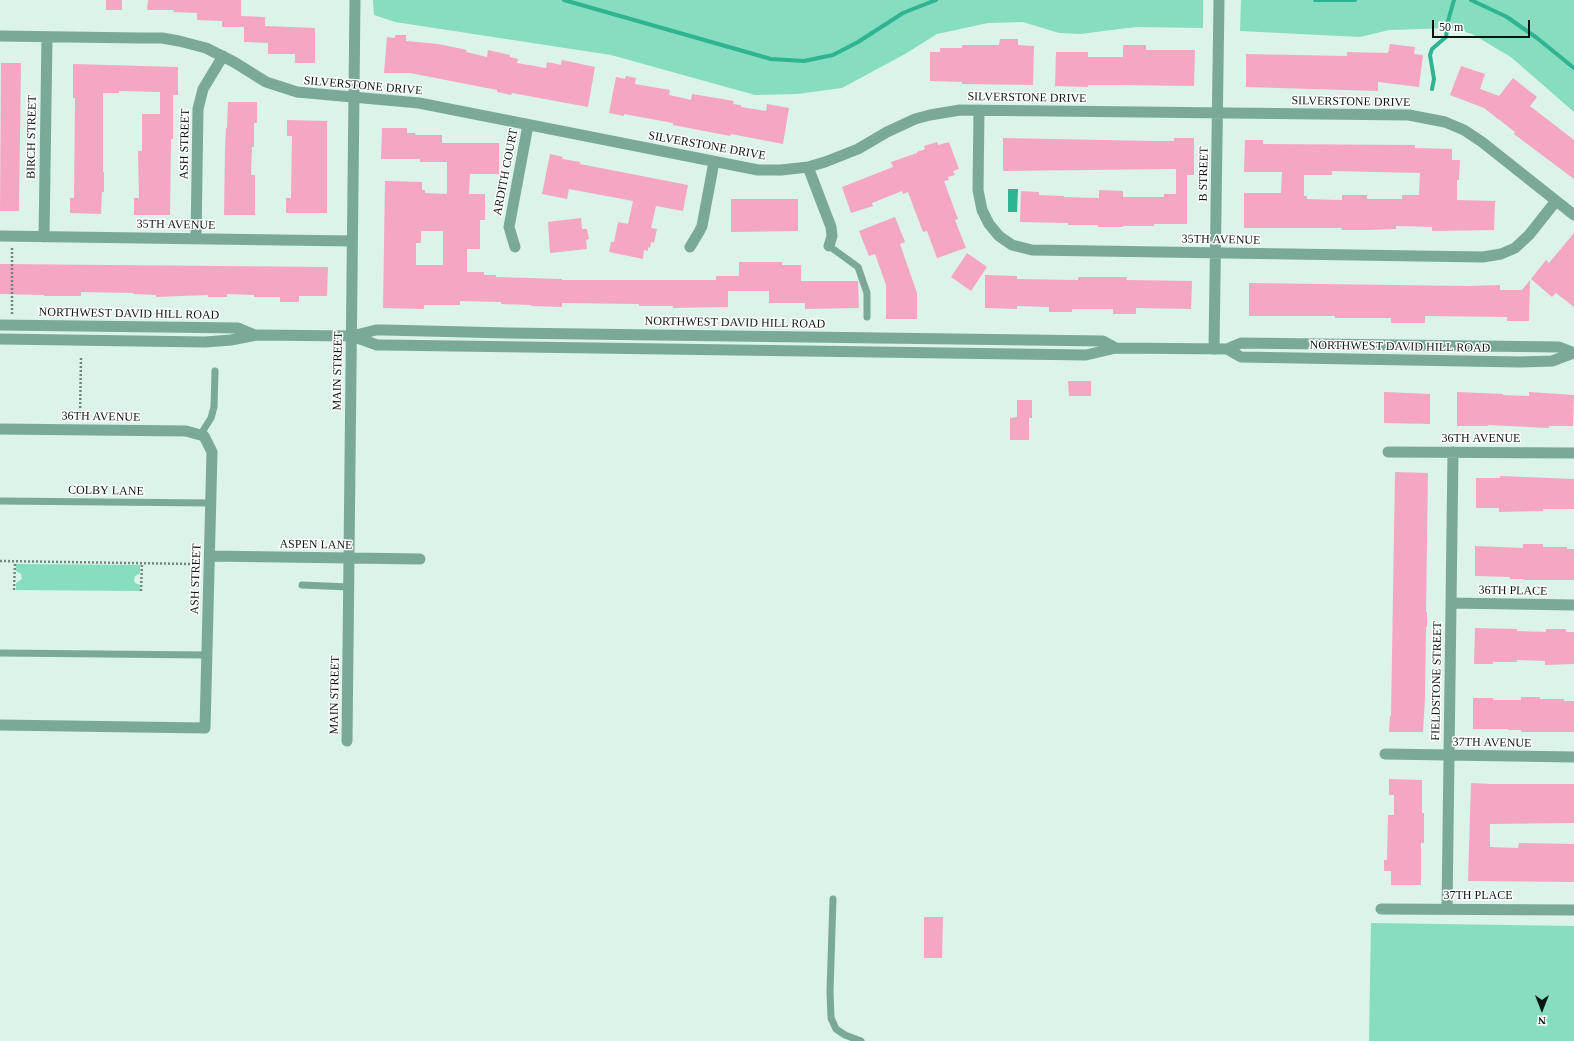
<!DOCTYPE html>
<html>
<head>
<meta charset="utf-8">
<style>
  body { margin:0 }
  #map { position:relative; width:1574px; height:1041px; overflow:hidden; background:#dbf3e9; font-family:"Times New Roman",serif }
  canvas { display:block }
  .north { position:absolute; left:1522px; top:989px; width:40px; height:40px; -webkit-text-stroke:3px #fff; paint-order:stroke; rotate:180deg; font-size:11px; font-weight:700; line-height:16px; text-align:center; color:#0c1512 }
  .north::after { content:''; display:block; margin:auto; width:14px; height:18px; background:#0c1512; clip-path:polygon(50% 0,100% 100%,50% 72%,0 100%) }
  .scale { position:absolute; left:1432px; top:20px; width:98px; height:18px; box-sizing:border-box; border:2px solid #0c1512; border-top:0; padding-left:5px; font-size:12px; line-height:14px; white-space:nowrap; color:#0c1512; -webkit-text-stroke:3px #fff; paint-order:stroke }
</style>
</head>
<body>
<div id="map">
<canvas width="1574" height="1041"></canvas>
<div class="north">N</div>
<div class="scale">50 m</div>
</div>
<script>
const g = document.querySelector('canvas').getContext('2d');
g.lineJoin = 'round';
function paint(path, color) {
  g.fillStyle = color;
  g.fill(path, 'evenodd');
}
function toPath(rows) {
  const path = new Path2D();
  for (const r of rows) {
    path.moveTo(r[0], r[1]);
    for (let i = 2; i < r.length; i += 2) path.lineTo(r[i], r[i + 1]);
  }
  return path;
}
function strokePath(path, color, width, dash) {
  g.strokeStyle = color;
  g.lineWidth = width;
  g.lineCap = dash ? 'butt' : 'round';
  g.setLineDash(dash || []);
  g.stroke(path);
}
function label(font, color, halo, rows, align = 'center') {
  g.font = font + ' "Times New Roman",serif';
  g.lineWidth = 3;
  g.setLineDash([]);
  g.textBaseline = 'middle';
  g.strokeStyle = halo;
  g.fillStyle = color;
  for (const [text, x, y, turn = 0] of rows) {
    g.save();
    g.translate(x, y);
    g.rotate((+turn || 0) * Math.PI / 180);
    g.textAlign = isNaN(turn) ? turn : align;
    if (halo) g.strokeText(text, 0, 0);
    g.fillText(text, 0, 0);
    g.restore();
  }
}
const green = toPath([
  [373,0,1203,0,1203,28,1136,27,1080,34,1059,33,1023,22,988,23,937,34,905,54,842,88,797,94,755,95,611,55,395,22,374,15],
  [1241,0,1574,0,1574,112,1511,57,1472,34,1452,28,1389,30,1360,37,1240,31],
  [16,564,140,565,140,573,135,576,134,580,135,583,140,585,140,591,16,590,16,583,22,579,21,574,16,571],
  [1371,923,1574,926,1574,1041,1369,1041]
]);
const water = toPath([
  [1008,189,1018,189,1017,212,1008,212]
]);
const stream = toPath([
  [564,0,771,59,804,61,833,55,858,42,903,13,936,0],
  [1315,0,1355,0],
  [1471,0,1507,17,1537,38,1574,68],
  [1432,89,1434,79,1430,55,1432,49,1446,37,1448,21,1454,0]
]);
const building = toPath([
  [106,0,122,0,122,10,106,10],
  [148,0,241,0,241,16,265,17,265,26,315,28,315,63,295,63,295,54,268,54,268,43,244,42,244,27,222,27,222,21,197,20,197,13,173,12,174,10,147,10],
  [395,35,406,35,406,41,438,44,467,50,466,52,487,57,488,50,510,55,510,57,518,59,517,63,546,68,547,62,561,65,562,60,595,67,588,107,512,93,511,95,497,92,497,90,410,73,384,73,387,37,395,38],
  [1000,39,1018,39,1018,45,1034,46,1033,85,962,84,962,82,930,81,930,52,940,52,940,48,962,48,962,45,999,45],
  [1390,44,1415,47,1414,54,1423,55,1419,87,1378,82,1378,91,1246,87,1246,54,1347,56,1347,52,1388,53],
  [1123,45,1146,45,1146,50,1195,50,1194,86,1118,85,1088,85,1088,87,1055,86,1056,52,1088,52,1088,57,1123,57],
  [1,63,21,63,19,211,0,211],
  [73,64,178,67,178,95,173,95,173,139,171,139,170,215,134,215,134,198,139,198,138,151,142,151,142,114,160,114,160,92,119,91,119,93,103,93,103,172,104,172,104,192,102,192,101,214,70,213,70,198,74,198,75,98,73,98],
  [1461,66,1485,74,1480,89,1499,96,1513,78,1537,97,1530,106,1574,140,1574,179,1514,134,1515,132,1484,108,1450,95],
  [626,76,636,78,635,84,670,90,669,95,691,100,692,94,734,101,733,104,741,105,741,107,766,111,767,104,789,108,783,144,731,134,730,136,673,125,673,123,624,114,624,116,609,113,616,77,625,79],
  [228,102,257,102,257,123,254,123,254,147,252,147,251,175,255,175,255,215,224,215,225,150,226,128,227,128],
  [287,120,327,121,327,213,286,213,286,198,291,198,292,136,287,136],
  [382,128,407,128,407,133,415,133,415,135,442,135,442,143,499,143,499,174,470,174,469,194,485,194,485,220,480,220,480,249,467,249,467,272,484,272,484,275,496,275,496,277,562,279,562,280,716,280,716,276,739,276,739,262,782,262,782,265,801,265,801,281,858,281,859,308,805,309,805,303,769,303,769,291,728,291,728,307,673,308,673,306,639,306,639,304,562,303,562,307,531,306,531,305,501,304,501,302,460,301,460,305,424,305,424,309,383,308,385,181,422,182,422,190,425,190,425,193,447,194,447,162,420,162,420,159,381,159],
  [421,231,443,231,443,265,416,265,416,243,421,243],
  [1003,138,1154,141,1174,141,1174,138,1194,138,1194,175,1187,175,1187,224,1154,224,1154,226,1123,226,1123,227,1098,227,1098,225,1068,225,1068,223,1020,222,1021,191,1039,192,1039,195,1064,196,1064,197,1099,198,1099,190,1123,191,1123,197,1164,197,1164,194,1176,194,1176,169,1003,171],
  [1245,140,1263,140,1263,144,1415,145,1415,148,1452,149,1452,160,1460,160,1459,180,1457,180,1457,200,1495,201,1494,230,1432,231,1432,227,1396,226,1396,229,1367,230,1341,230,1342,228,1244,228,1244,193,1281,193,1282,172,1244,172],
  [1332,171,1420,173,1419,195,1402,195,1402,199,1367,199,1367,195,1342,195,1342,200,1307,199,1307,196,1304,196,1304,175,1332,175],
  [937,142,938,145,949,142,959,169,953,171,955,175,948,177,949,180,944,181,958,219,955,220,966,248,937,258,927,231,923,232,908,192,903,194,902,191,872,203,873,206,851,213,842,187,893,167,891,162,917,153,917,152,925,149,924,146],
  [550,154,563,157,562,159,580,162,580,164,688,185,683,211,656,206,651,228,657,229,654,243,651,242,650,248,648,247,648,251,644,250,643,259,609,252,611,242,614,242,618,222,628,224,633,201,569,189,567,199,542,194],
  [731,199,798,199,798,231,731,232],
  [895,217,905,242,900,244,917,293,917,319,886,319,886,285,875,254,869,256,859,231],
  [581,218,582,229,587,229,589,239,586,240,587,249,550,253,548,222],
  [1574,233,1574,307,1556,293,1552,297,1531,279,1546,260,1549,263],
  [967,253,987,267,971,291,951,277],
  [0,264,328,267,327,296,299,296,299,302,280,302,280,297,254,297,254,295,227,294,227,297,208,297,208,295,156,297,156,295,133,294,133,293,81,292,81,296,44,296,44,295,0,294],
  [985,275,1017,276,1017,279,1078,280,1078,277,1127,277,1126,280,1192,281,1191,309,1136,308,1136,314,1113,314,1113,309,1072,309,1072,312,1049,312,1049,307,1017,306,1017,309,985,308],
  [1530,280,1529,321,1507,321,1507,317,1425,316,1425,323,1391,323,1391,318,1335,318,1335,316,1249,316,1249,283,1468,286,1500,285,1500,290,1522,290],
  [1068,381,1091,381,1091,396,1069,396],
  [1384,392,1430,394,1430,424,1384,423],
  [1457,392,1503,394,1503,395,1529,396,1529,392,1574,395,1573,426,1549,426,1549,428,1488,425,1488,426,1457,426],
  [1017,400,1032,400,1032,418,1029,418,1029,440,1010,440,1010,418,1017,417],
  [1395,472,1428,473,1426,612,1427,612,1427,627,1426,627,1425,697,1423,732,1389,732,1390,716,1391,716],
  [1500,476,1574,479,1574,509,1543,509,1543,511,1499,512,1499,508,1476,508,1476,478,1500,478],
  [1523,544,1543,544,1543,547,1567,547,1567,549,1574,549,1574,580,1523,580,1523,579,1510,579,1510,577,1475,576,1475,546,1523,548],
  [1475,628,1517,629,1517,631,1546,632,1546,629,1566,629,1566,632,1574,632,1574,664,1545,665,1545,661,1517,660,1517,662,1493,662,1493,664,1474,664],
  [1521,697,1540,697,1540,699,1564,699,1564,701,1574,701,1574,732,1521,732,1521,730,1508,730,1508,729,1473,729,1473,698,1493,698,1493,700,1521,700],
  [1389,779,1422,780,1422,813,1424,813,1424,843,1421,843,1421,885,1391,885,1391,871,1384,871,1384,860,1387,860,1388,815,1394,815,1394,795,1389,795],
  [1471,783,1491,784,1574,784,1574,823,1490,824,1490,847,1518,848,1519,843,1574,844,1574,882,1468,881],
  [924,917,943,917,942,958,924,958]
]);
const path = toPath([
  [12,314,12,247],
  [80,420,81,358],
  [0,561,194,564],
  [14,590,15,562],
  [141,591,142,563]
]);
const service = toPath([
  [829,246,858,267,867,293,867,317],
  [201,434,211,418,214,407,215,371],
  [0,501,211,503],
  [302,585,349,587],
  [0,653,206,655],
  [833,899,830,991,831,1018,836,1029,845,1035,861,1041]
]);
const minor = toPath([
  [0,36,139,38,162,38,179,41,206,48,234,62,266,82,297,92,419,103,758,170,781,170,808,167,825,162,858,149,887,132,915,119,930,115,960,110,1409,115,1445,122,1464,130,1482,142,1574,215],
  [979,110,978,190,982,210,989,224,999,236,1012,245,1032,250,1483,257,1501,254,1515,248,1529,235,1556,201],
  [808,167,831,227,832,236,829,246],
  [0,236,352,241],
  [44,237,47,37],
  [196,239,198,109,203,89,223,56],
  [515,247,509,227,528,125],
  [690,247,699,232,702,226,714,162],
  [1214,349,1219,0],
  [0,429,186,431,204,436,212,452,205,728,0,725],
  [1388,452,1574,453],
  [210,556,420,559],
  [1451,603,1574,605],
  [347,741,355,0],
  [1385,754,1574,757],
  [1381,909,1574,910],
  [1447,909,1453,452]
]);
const tertiary = toPath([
  [0,325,238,328,255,335],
  [352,336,377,345,384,345,1086,355,1116,348,1227,349,1241,343,1559,347,1574,353],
  [0,339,205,342,231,340,256,335,352,336,376,330,384,330,508,333,1103,341,1116,348],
  [1227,349,1241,357,1520,362,1552,361,1574,353]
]);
const streetNames = [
  ["SILVERSTONE DRIVE",363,86,5],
  ["SILVERSTONE DRIVE",1027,98,1],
  ["SILVERSTONE DRIVE",1351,102,1],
  ["BIRCH STREET",32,137,-89],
  ["ASH STREET",185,144,-89],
  ["SILVERSTONE DRIVE",707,146,10],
  ["ARDITH COURT",506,172,-79],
  ["B STREET",1204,174,-89],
  ["35TH AVENUE",176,225,1],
  ["35TH AVENUE",1221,240,1],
  ["NORTHWEST DAVID HILL ROAD",129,314,1],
  ["NORTHWEST DAVID HILL ROAD",735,323,1],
  ["NORTHWEST DAVID HILL ROAD",1400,347,1],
  ["MAIN STREET",338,371,-89],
  ["36TH AVENUE",101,417,1],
  ["36TH AVENUE",1481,439],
  ["COLBY LANE",106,491,1],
  ["ASPEN LANE",316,545,1],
  ["ASH STREET",196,579,-88],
  ["36TH PLACE",1513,591,1],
  ["FIELDSTONE STREET",1437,681,-89],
  ["MAIN STREET",335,695,-89],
  ["37TH AVENUE",1492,743,1],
  ["37TH PLACE",1478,896]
];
paint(green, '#86ddbf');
paint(water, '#2fb490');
strokePath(stream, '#2fb490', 4);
paint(building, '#f5a6c3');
strokePath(path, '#74857e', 2.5, [2, 2]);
strokePath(service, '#7aa998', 7);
strokePath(minor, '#7aa998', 11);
strokePath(tertiary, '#7aa998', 11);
label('12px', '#0c1512', '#fff', streetNames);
</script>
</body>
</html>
